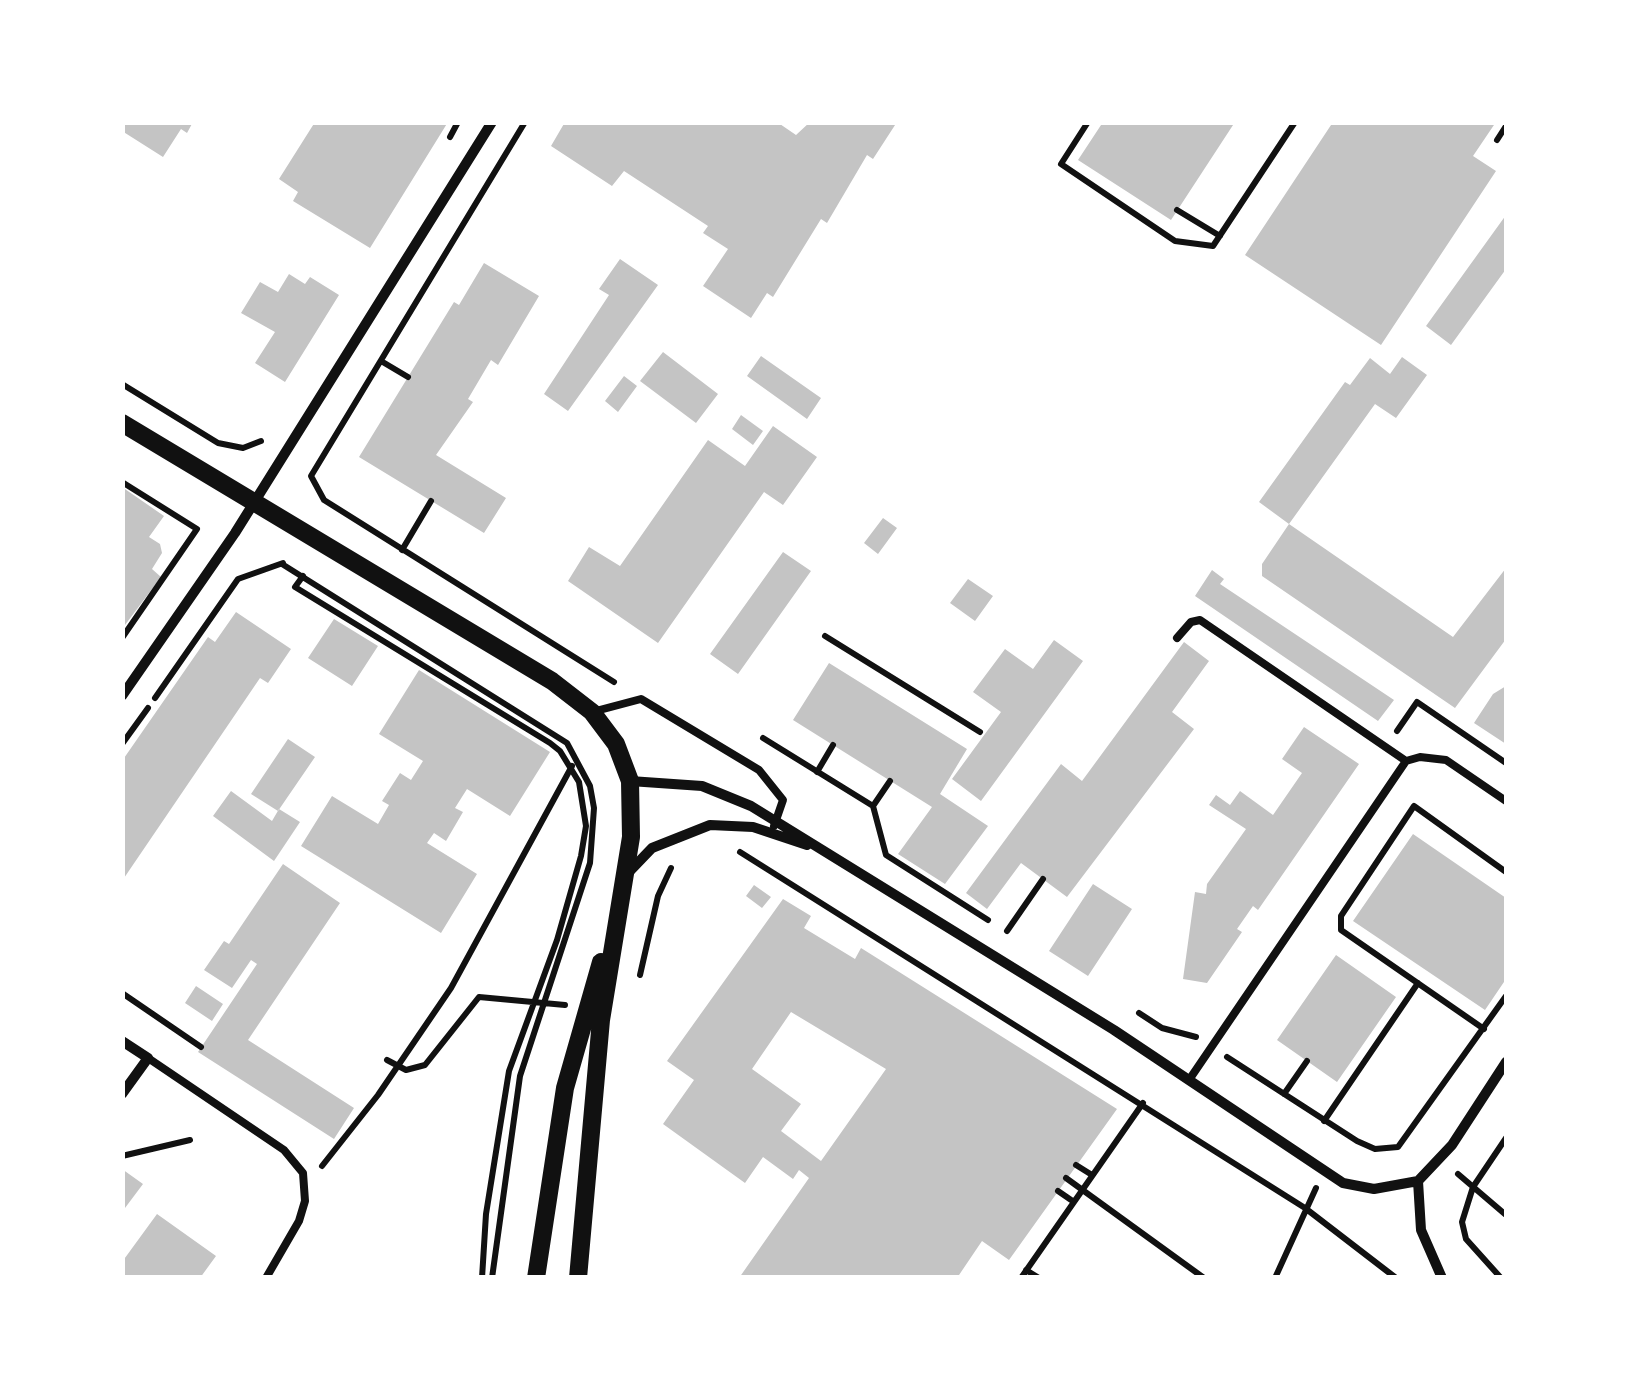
<!DOCTYPE html>
<html>
<head>
<meta charset="utf-8">
<style>
  body { margin:0 }
  #map { position:relative; width:1629px; height:1400px; overflow:hidden; background:#fff; font-family:Arial,sans-serif }
  canvas { display:block }
  .frame { position:absolute; inset:0; border:125px solid #fff; pointer-events:none }
</style>
</head>
<body>
<div id="map">
<canvas width="1629" height="1400"></canvas>
<div class="frame"></div>
</div>
<script>
const g = document.querySelector('canvas').getContext('2d');
g.lineJoin = 'round';
function paint(path, color) {
  g.fillStyle = color;
  g.fill(path, 'evenodd');
}
function toPath(rows) {
  const path = new Path2D();
  for (const r of rows) {
    path.moveTo(r[0], r[1]);
    for (let i = 2; i < r.length; i += 2) path.lineTo(r[i], r[i + 1]);
  }
  return path;
}
function strokePath(path, color, width, dash) {
  g.strokeStyle = color;
  g.lineWidth = width;
  g.lineCap = dash ? 'butt' : 'round';
  g.setLineDash(dash || []);
  g.stroke(path);
}
const building = toPath([
  [122,122,193,122,187,133,181,129,163,157,122,131],
  [315,122,448,122,370,248,293,201,298,192,279,179],
  [565,122,777,122,796,135,810,122,897,122,873,159,867,155,827,223,821,219,773,297,767,293,751,318,703,286,728,249,703,233,708,226,624,171,612,186,551,146],
  [1103,122,1235,122,1171,220,1078,160],
  [1333,122,1496,122,1473,156,1496,171,1381,345,1245,255],
  [1506,215,1506,269,1451,345,1426,326],
  [620,259,658,285,568,411,544,394,609,295,599,289],
  [484,263,539,296,498,365,491,360,468,399,473,402,436,455,506,498,484,533,359,457,454,302,459,305],
  [289,274,305,284,310,277,339,295,285,382,255,363,275,332,241,313,260,282,278,292],
  [663,352,718,394,696,423,640,381],
  [761,356,821,398,807,419,747,376],
  [1402,357,1427,375,1396,418,1375,404,1289,524,1259,502,1345,382,1350,385,1370,358,1390,374],
  [624,376,637,386,618,412,605,401],
  [741,415,763,431,753,445,732,429],
  [773,426,817,457,783,505,764,492,658,643,568,581,589,547,620,566,708,440,745,466],
  [122,487,164,516,149,537,160,544,162,553,152,569,161,577,122,629],
  [883,518,897,528,878,554,864,543],
  [1289,524,1453,637,1506,568,1506,639,1455,708,1262,576,1262,564],
  [783,552,811,571,738,674,710,654],
  [1212,570,1224,579,1220,584,1394,700,1378,721,1195,596],
  [968,579,993,596,975,621,950,603],
  [236,612,291,649,268,683,260,678,122,881,122,761,208,637,215,642],
  [334,619,378,646,352,686,308,658],
  [1054,640,1083,661,981,801,952,779,1001,712,973,692,1005,649,1033,669],
  [1184,642,1209,661,1172,712,1194,729,1067,897,1021,863,987,909,966,893,1061,764,1082,781],
  [829,663,967,749,940,794,988,826,945,884,898,854,932,807,793,720],
  [419,670,550,752,510,816,467,789,455,808,463,812,446,841,434,833,427,843,477,874,441,933,301,846,332,796,378,824,389,805,382,801,400,773,411,780,423,761,379,734],
  [1506,686,1506,744,1474,723,1493,694],
  [1304,727,1359,764,1258,910,1253,906,1237,929,1242,932,1207,983,1183,979,1195,892,1206,894,1207,884,1246,829,1209,805,1216,795,1230,805,1240,791,1273,815,1302,773,1282,759],
  [288,739,315,757,278,811,251,794],
  [231,791,272,821,279,809,300,822,274,861,213,816],
  [1413,834,1506,898,1506,979,1485,1010,1353,921],
  [283,864,340,903,248,1040,354,1108,334,1139,198,1052,257,964,251,960,232,988,204,970,224,941,229,944],
  [1093,884,1132,909,1088,976,1049,951],
  [754,885,771,897,762,908,746,896],
  [783,899,811,916,804,928,855,959,861,948,1117,1109,1009,1260,982,1241,957,1278,739,1278,809,1178,799,1170,793,1179,763,1157,745,1183,663,1124,694,1080,667,1061],
  [791,1012,886,1069,821,1161,781,1131,801,1104,752,1069],
  [1336,955,1396,997,1337,1082,1277,1040],
  [196,986,223,1004,212,1021,185,1003],
  [122,1169,143,1184,122,1212],
  [157,1214,216,1256,200,1278,122,1278,122,1262]
]);
const path = toPath([
  [525,122,311,476,324,500,614,682],
  [1088,122,1061,164,1175,241,1213,246,1295,122],
  [450,137,458,122],
  [1497,140,1506,126],
  [1177,210,1220,236],
  [381,361,408,377],
  [122,384,218,443,243,448,261,441],
  [122,482,197,529,122,638],
  [402,550,431,501],
  [282,564,567,743,590,786,594,808,590,863,520,1076,492,1278],
  [303,576,295,587,550,743,560,751,579,782,586,826,581,856,557,940,509,1071,486,1214,482,1278],
  [825,636,980,732],
  [155,698,238,579,283,563],
  [1397,731,1417,702,1506,763],
  [763,738,873,806,886,855,988,920],
  [122,744,148,708],
  [817,772,833,745],
  [873,806,890,781],
  [740,852,1305,1208,1396,1278],
  [1007,931,1043,879],
  [640,975,658,896,671,868],
  [122,993,201,1047],
  [1139,1013,1162,1028,1196,1037],
  [1484,1029,1341,930,1341,916,1414,806,1506,872],
  [1227,1057,1357,1141,1375,1149,1398,1147,1506,996],
  [387,1060,406,1070,425,1065,479,997,565,1005],
  [1284,1094,1307,1061],
  [1324,1121,1418,983],
  [122,1156,190,1140],
  [1076,1165,1092,1175],
  [322,1166,378,1095,451,988,572,766],
  [1458,1174,1506,1215],
  [1066,1178,1204,1278],
  [1058,1191,1074,1202],
  [1026,1270,1039,1278],
  [1021,1278,1143,1103],
  [1275,1278,1316,1188],
  [1501,1278,1466,1239,1462,1222,1473,1187,1506,1138]
]);
const service = toPath([
  [1177,638,1191,622,1200,620,1406,761],
  [592,712,641,699,759,770,783,800,774,826],
  [148,1058,284,1150,303,1173,305,1201,299,1221,266,1278],
  [1189,1080,1406,761,1420,757,1446,760,1506,801]
]);
const minor = toPath([
  [122,696,235,533,492,122],
  [630,781,702,786,751,806,1114,1030,1343,1183,1374,1189,1418,1181,1452,1145,1506,1062],
  [628,873,652,848,710,825,753,827,807,845],
  [122,1041,148,1058,122,1094],
  [1418,1181,1421,1230,1442,1278]
]);
const tertiary = toPath([
  [122,423,552,681,592,712,616,744,630,781,631,837,601,1020,578,1278],
  [536,1278,565,1088,601,962]
]);
paint(building, '#c4c4c4');
strokePath(path, '#111', 6);
strokePath(service, '#111', 8);
strokePath(minor, '#111', 10);
strokePath(tertiary, '#111', 18);
</script>
</body>
</html>
